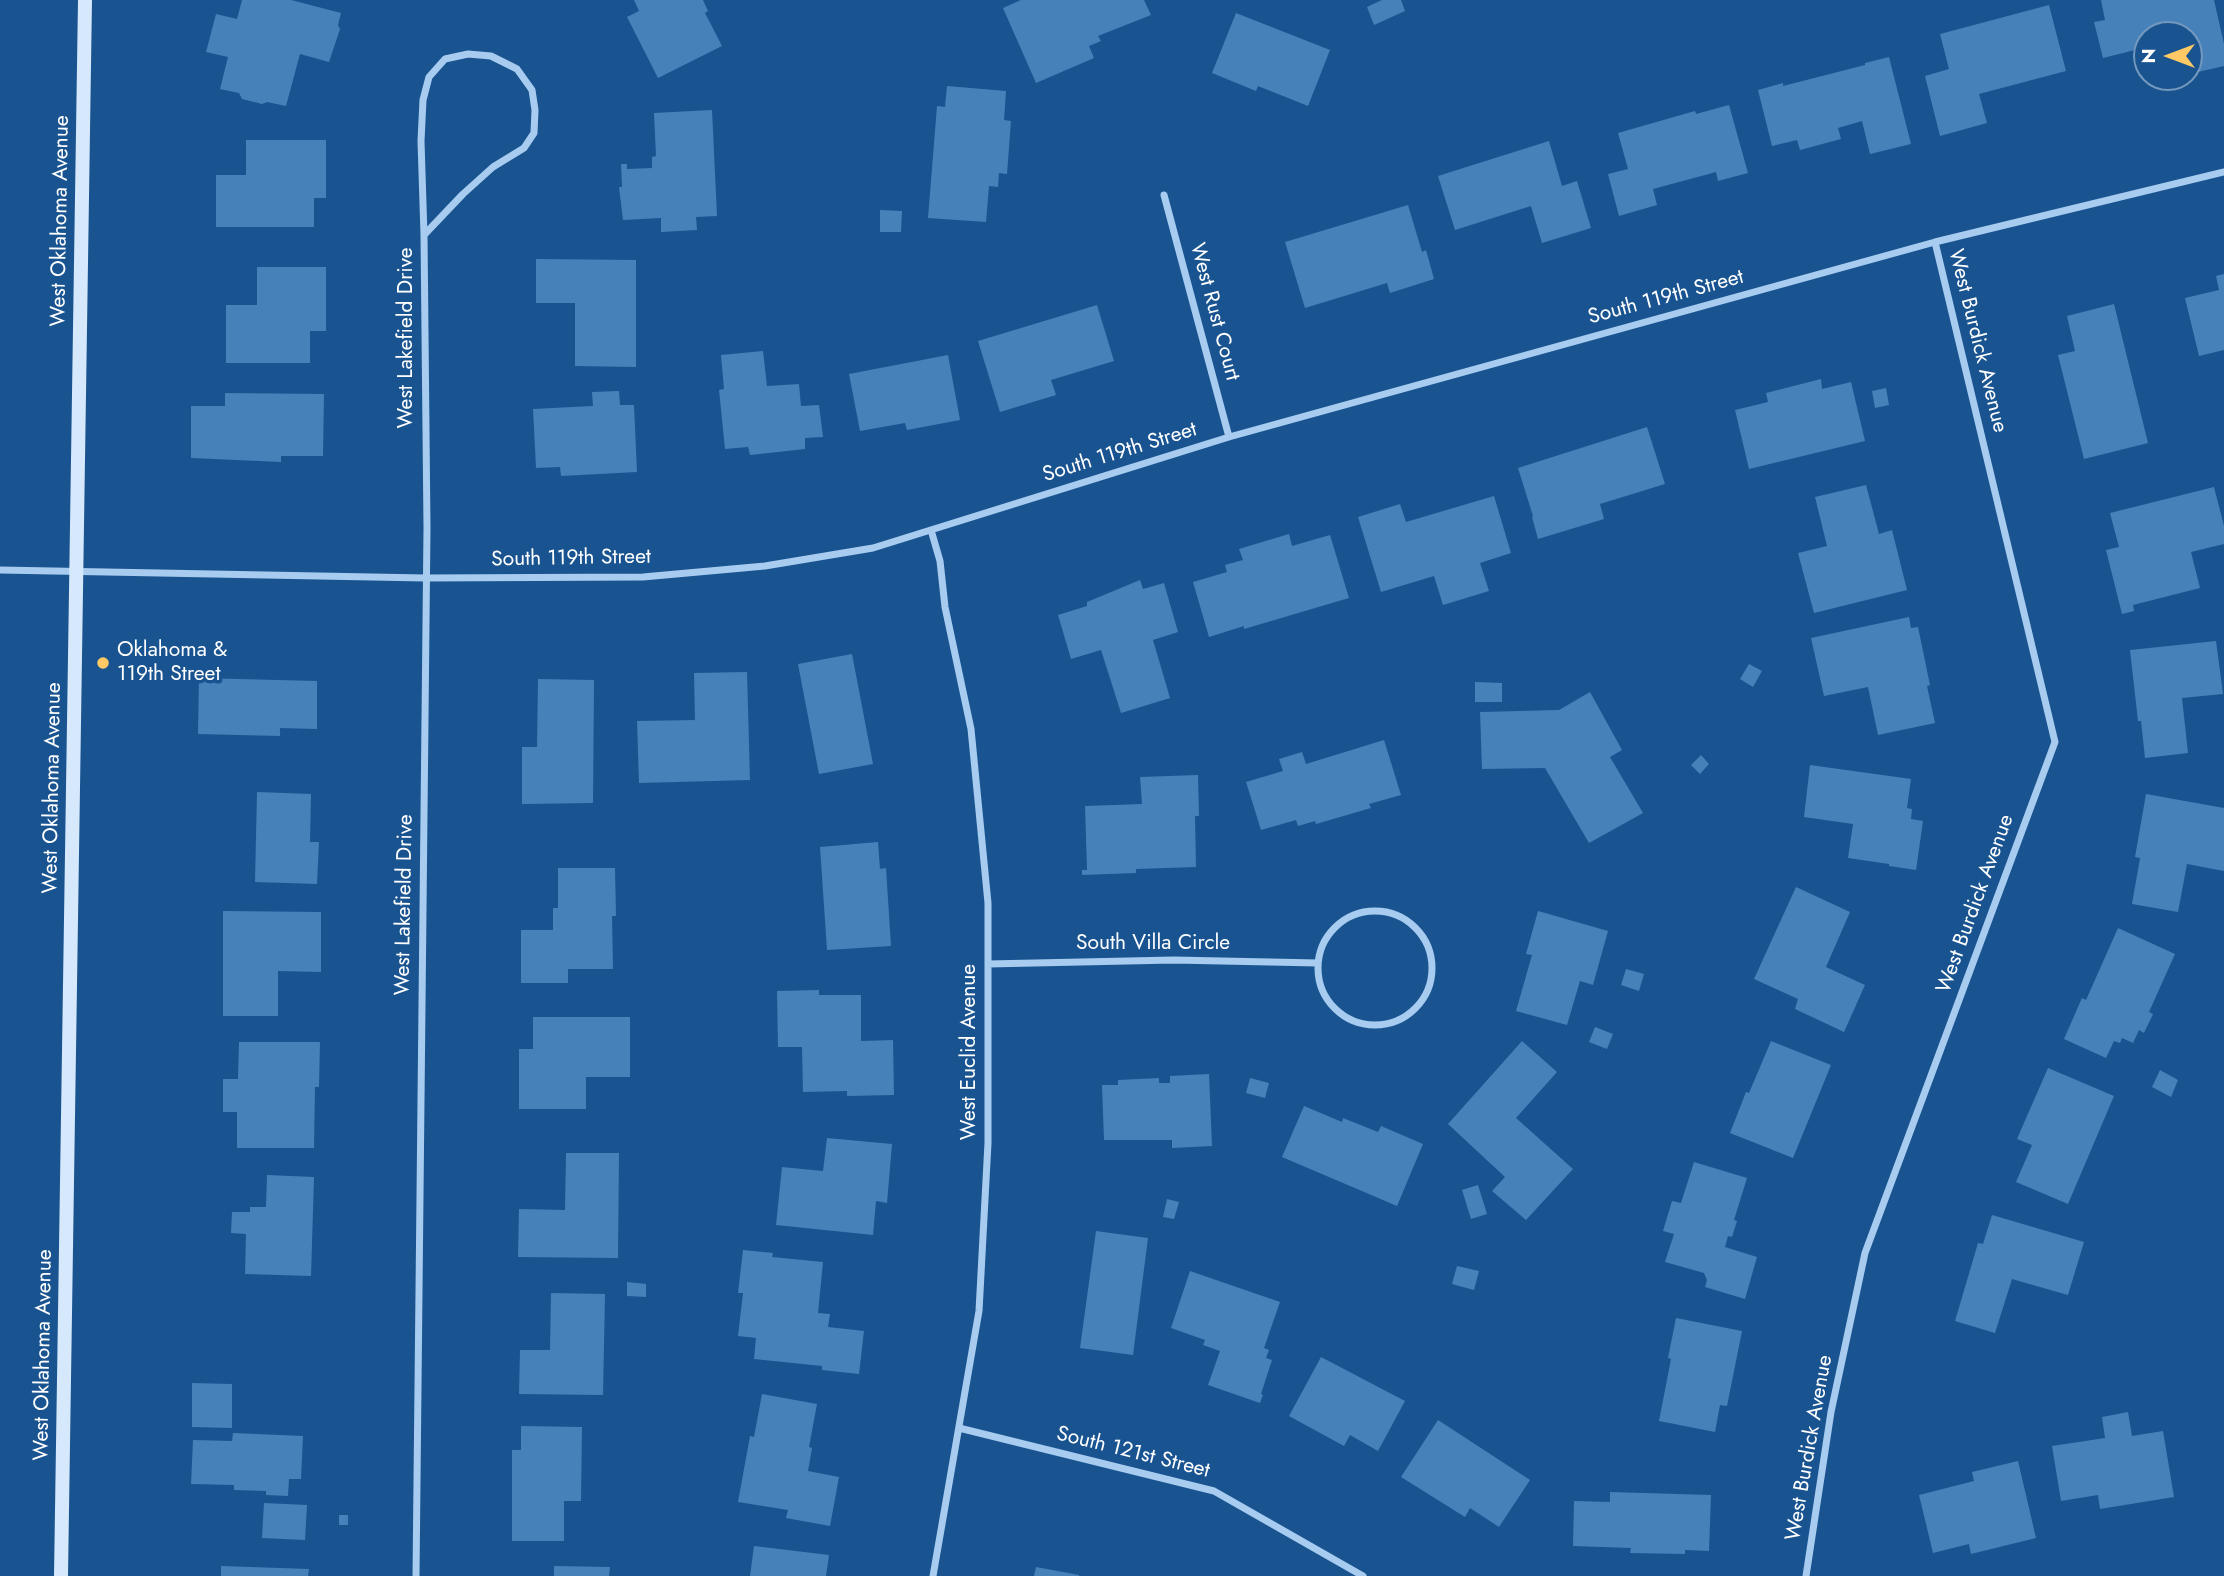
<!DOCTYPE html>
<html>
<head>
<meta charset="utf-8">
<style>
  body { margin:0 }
  #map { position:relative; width:2224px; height:1576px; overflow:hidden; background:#195491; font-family:Jost,sans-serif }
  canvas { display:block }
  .north { position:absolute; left:2133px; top:21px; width:70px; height:70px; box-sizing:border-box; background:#195491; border:2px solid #7598bd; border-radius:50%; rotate:270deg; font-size:19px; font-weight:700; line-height:28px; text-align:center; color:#fff }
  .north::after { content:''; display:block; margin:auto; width:24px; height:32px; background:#ffca66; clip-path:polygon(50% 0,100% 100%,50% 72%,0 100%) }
</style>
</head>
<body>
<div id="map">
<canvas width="2224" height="1576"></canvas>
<div class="north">N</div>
</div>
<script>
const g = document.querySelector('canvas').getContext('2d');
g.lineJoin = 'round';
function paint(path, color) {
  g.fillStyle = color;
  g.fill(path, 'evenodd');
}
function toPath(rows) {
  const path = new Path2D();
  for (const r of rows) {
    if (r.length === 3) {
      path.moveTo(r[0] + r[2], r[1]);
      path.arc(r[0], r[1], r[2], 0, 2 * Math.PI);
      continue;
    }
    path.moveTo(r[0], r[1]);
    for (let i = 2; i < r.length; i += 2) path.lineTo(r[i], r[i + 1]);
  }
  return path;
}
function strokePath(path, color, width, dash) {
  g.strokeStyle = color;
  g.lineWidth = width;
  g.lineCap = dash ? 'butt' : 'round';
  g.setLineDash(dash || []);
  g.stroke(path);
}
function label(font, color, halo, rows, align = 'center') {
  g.font = font + ' Jost,sans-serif';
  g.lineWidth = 7;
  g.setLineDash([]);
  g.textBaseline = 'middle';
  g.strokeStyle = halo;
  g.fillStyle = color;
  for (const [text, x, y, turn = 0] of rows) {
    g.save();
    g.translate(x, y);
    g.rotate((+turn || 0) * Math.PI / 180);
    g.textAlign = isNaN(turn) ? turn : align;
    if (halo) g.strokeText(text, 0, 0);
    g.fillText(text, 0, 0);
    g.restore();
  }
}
const building = toPath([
  [242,0,291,0,341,13,338,25,340,29,329,62,300,54,286,106,267,102,262,104,242,99,239,93,220,89,228,57,206,52,216,14,237,19],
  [634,0,703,0,708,11,705,13,722,46,658,78,627,17,639,11],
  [1021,0,1144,0,1151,15,1098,36,1101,41,1089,46,1094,58,1036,83,1003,8],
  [1382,0,1401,0,1405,11,1374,25,1367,7],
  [2101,0,2214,0,2224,44,2224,66,2189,74,2189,35,2147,35,2147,47,2103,58,2094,22,2105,20],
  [2049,5,2066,71,1979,94,1987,123,1940,136,1925,76,1949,69,1940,34],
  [1236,13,1330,50,1308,106,1258,86,1256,91,1212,73],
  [1889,57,1911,144,1870,154,1862,121,1838,128,1841,139,1800,150,1797,140,1772,146,1758,90,1783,83,1783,86,1865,65,1865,63],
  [947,86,1006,91,1004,120,1011,121,1007,174,999,173,998,187,989,186,986,222,928,218,937,106,945,107],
  [1729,105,1748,173,1718,181,1716,172,1653,189,1657,205,1619,216,1608,174,1628,169,1618,133,1695,111,1696,114],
  [712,110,717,216,696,217,697,230,661,232,661,218,623,220,619,187,622,187,621,164,627,164,627,169,652,168,652,157,656,156,654,113],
  [246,140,326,140,326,198,314,198,314,227,216,227,216,175,246,175],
  [1549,141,1562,186,1577,181,1591,228,1542,243,1531,206,1455,230,1438,176],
  [1408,205,1422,252,1426,250,1434,279,1390,293,1387,283,1305,308,1285,242],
  [880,210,902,211,901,232,880,232],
  [536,259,636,260,636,367,575,366,575,303,536,303],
  [257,267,326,267,326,331,310,331,310,363,226,363,226,305,257,305],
  [2224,274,2224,350,2199,356,2185,298,2219,290,2216,276],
  [2114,304,2148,443,2084,459,2058,355,2075,351,2067,316],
  [1097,305,1114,361,1051,380,1056,395,1000,412,978,341],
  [763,351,767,386,799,384,801,406,819,405,823,437,805,438,805,449,750,455,748,447,725,449,719,390,724,389,721,355],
  [948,355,960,420,907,430,905,423,860,431,849,374],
  [1821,379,1822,389,1851,382,1865,441,1749,469,1735,410,1768,402,1766,393],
  [1886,388,1889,405,1875,408,1872,391],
  [619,391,620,405,634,405,637,472,561,476,560,467,536,468,533,409,593,406,592,392],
  [225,393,324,394,323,456,281,456,281,462,191,458,191,406,225,406],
  [1647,427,1665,484,1600,504,1604,519,1538,539,1532,517,1533,516,1518,468],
  [1866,485,1879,534,1892,530,1907,590,1814,613,1798,553,1827,546,1815,497],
  [2214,487,2224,526,2224,544,2191,552,2200,588,2133,605,2134,611,2122,614,2106,550,2119,547,2110,513],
  [1494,496,1511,553,1480,563,1489,591,1443,605,1434,576,1381,592,1358,517,1400,504,1406,522],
  [1289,534,1292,546,1330,535,1349,598,1244,629,1244,626,1209,637,1193,582,1227,572,1225,565,1243,560,1239,549],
  [1140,580,1143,589,1164,583,1178,632,1153,640,1170,698,1121,713,1101,650,1071,659,1058,615,1087,606,1087,602],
  [1909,617,1911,628,1918,627,1930,685,1927,686,1935,723,1878,735,1868,687,1824,696,1811,638],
  [2216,641,2223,694,2182,698,2188,753,2145,758,2141,721,2138,721,2130,650],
  [852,654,873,764,819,774,798,664],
  [1749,664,1762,671,1753,687,1740,679],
  [747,672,750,780,639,783,637,721,695,720,694,673],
  [199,678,317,681,317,729,280,728,280,736,198,734],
  [538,679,594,680,593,803,522,804,522,747,537,747],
  [1475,682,1502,683,1502,702,1475,702],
  [1590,692,1622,750,1610,757,1643,813,1589,843,1545,768,1482,769,1480,712,1559,710],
  [1384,740,1401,795,1369,804,1371,808,1316,824,1315,821,1298,826,1296,820,1261,830,1246,782,1283,771,1279,759,1302,752,1306,764],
  [1701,755,1709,764,1700,774,1691,765],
  [1810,765,1911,779,1907,808,1912,809,1911,819,1923,821,1916,870,1889,866,1889,864,1848,858,1853,824,1804,817],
  [1198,775,1199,816,1195,816,1196,867,1136,869,1136,873,1082,875,1082,870,1087,870,1085,806,1142,804,1140,777],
  [257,792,311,794,310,842,319,842,317,884,255,882],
  [2146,794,2224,808,2224,871,2187,864,2178,912,2132,904,2140,858,2135,857],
  [878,842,880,869,886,868,891,946,827,950,820,847],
  [558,868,615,868,616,916,612,916,613,969,568,969,568,983,521,983,521,930,553,930,553,908,558,908],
  [1796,887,1850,912,1826,967,1865,985,1844,1032,1795,1009,1798,999,1754,979],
  [223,911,321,912,321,972,278,971,278,1016,223,1016],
  [1538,911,1608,931,1593,985,1580,981,1567,1025,1516,1011,1532,955,1526,954],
  [2118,928,2175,954,2149,1012,2153,1014,2144,1033,2139,1030,2133,1043,2122,1038,2120,1043,2114,1041,2106,1058,2064,1039,2082,998,2086,1000],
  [1626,969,1644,974,1639,991,1621,985],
  [819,990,819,995,861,995,861,1041,893,1040,894,1095,847,1096,847,1091,803,1092,802,1047,778,1047,777,991],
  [533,1017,630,1017,630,1077,586,1077,586,1109,519,1109,519,1049,533,1049],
  [1595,1027,1613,1034,1607,1049,1589,1042],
  [1522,1041,1557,1072,1516,1118,1573,1169,1526,1220,1492,1191,1505,1177,1448,1124],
  [1771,1041,1831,1065,1793,1158,1730,1133,1746,1092,1749,1093],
  [239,1042,320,1042,319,1087,315,1087,314,1148,237,1148,237,1112,223,1112,223,1079,238,1079],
  [2048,1068,2114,1096,2068,1204,2016,1182,2032,1145,2017,1139],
  [2160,1070,2178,1080,2171,1097,2152,1087],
  [1209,1074,1212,1146,1172,1148,1172,1140,1104,1140,1102,1085,1118,1085,1118,1080,1159,1078,1159,1083,1170,1083,1170,1076],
  [1250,1078,1269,1083,1265,1098,1246,1093],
  [1304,1106,1342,1122,1343,1118,1378,1132,1381,1126,1423,1144,1397,1206,1282,1157],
  [827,1138,892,1144,887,1203,876,1201,873,1235,776,1225,782,1167,823,1171],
  [566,1153,619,1153,618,1258,518,1257,519,1209,565,1210],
  [1694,1162,1747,1178,1734,1220,1737,1221,1732,1237,1728,1236,1725,1247,1757,1257,1745,1299,1705,1287,1707,1280,1704,1273,1665,1262,1674,1234,1663,1231,1672,1201,1681,1203],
  [267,1175,314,1177,311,1276,245,1274,246,1234,231,1233,232,1212,250,1212,250,1207,266,1207],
  [1478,1185,1487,1214,1471,1219,1462,1190],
  [1167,1199,1179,1202,1174,1219,1163,1217],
  [1992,1215,2084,1242,2068,1295,2012,1279,1995,1333,1955,1321,1978,1243,1983,1244],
  [1096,1231,1148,1238,1133,1355,1080,1348],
  [743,1250,773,1253,772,1257,823,1262,818,1313,830,1314,828,1327,864,1331,859,1374,822,1370,822,1366,754,1359,756,1338,738,1336,743,1293,738,1293],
  [1457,1266,1479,1271,1474,1290,1452,1284],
  [1190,1271,1280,1302,1264,1348,1269,1350,1266,1358,1272,1360,1261,1394,1263,1395,1260,1403,1208,1385,1220,1351,1203,1345,1205,1340,1171,1328],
  [627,1282,646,1284,646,1297,627,1296],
  [551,1293,605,1294,603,1395,519,1394,520,1350,550,1350],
  [1676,1318,1742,1331,1727,1406,1720,1405,1715,1432,1659,1421,1671,1359,1668,1358],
  [1321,1357,1405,1401,1378,1451,1350,1435,1344,1446,1289,1416],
  [192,1383,232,1384,232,1428,192,1427],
  [762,1394,817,1404,809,1447,812,1448,808,1471,839,1477,830,1526,786,1518,788,1510,738,1502,750,1436,754,1437],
  [2128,1412,2132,1436,2163,1431,2174,1497,2100,1509,2098,1495,2061,1501,2052,1446,2105,1438,2102,1417],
  [1438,1420,1530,1480,1499,1527,1470,1508,1465,1517,1401,1477],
  [521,1426,582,1427,581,1501,564,1501,564,1541,512,1541,512,1450,521,1450],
  [233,1433,303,1436,301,1479,289,1479,288,1496,266,1495,266,1491,234,1490,234,1485,191,1484,193,1440,232,1441],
  [2018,1461,2036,1538,1971,1554,1969,1544,1933,1553,1919,1495,1974,1481,1972,1472],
  [1610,1492,1711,1495,1709,1551,1685,1550,1685,1554,1630,1553,1631,1548,1573,1546,1574,1501,1610,1502],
  [264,1503,307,1505,305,1540,262,1538],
  [339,1515,348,1515,348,1525,339,1525],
  [754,1546,829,1555,826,1576,750,1576],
  [221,1566,309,1569,308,1576,221,1576],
  [554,1566,610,1567,609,1576,554,1576],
  [1036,1567,1079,1575,1079,1576,1034,1576]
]);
const minor = toPath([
  [1164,195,1229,437],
  [931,530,940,561,945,607,971,729,988,903,988,1143,979,1311,933,1576],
  [0,570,425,578,643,577,765,566,873,548,1229,437,1935,242,2224,172],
  [1375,968,57],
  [988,964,1174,960,1318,963],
  [959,1428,1214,1491,1363,1576],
  [416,1576,427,528,424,235,421,141,423,100,429,77,445,59,468,54,491,56,517,69,532,90,535,110,534,133,524,148,493,167,463,194,424,235],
  [1806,1576,1831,1412,1865,1253,2055,742,1935,242]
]);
const secondary = toPath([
  [61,1576,85,0]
]);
const markers = [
  [103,663,7,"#ffca66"]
];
const streetNames = [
  ["West Oklahoma Avenue",61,221,-89],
  ["South 119th Street",1666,298,-15],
  ["West Rust Court",1214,312,75],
  ["West Lakefield Drive",407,338,-90],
  ["West Burdick Avenue",1977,341,76],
  ["South 119th Street",1120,453,-17],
  ["South 119th Street",571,559,-1],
  ["West Oklahoma Avenue",53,788,-89],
  ["West Burdick Avenue",1976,904,-70],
  ["West Lakefield Drive",405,905,-89],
  ["South Villa Circle",1153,944],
  ["West Euclid Avenue",970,1052,-90],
  ["West Oklahoma Avenue",44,1355,-89],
  ["West Burdick Avenue",1810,1448,-80],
  ["South 121st Street",1133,1453,14]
];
const poiNames = [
  ["Oklahoma &",117,651],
  ["119th Street",117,675]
];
paint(building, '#4681ba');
strokePath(minor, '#a8ccef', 7);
strokePath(secondary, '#d6e8fb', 14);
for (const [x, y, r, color] of markers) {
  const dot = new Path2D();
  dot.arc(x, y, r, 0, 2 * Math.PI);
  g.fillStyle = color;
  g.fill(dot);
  strokePath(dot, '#195491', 2.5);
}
label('21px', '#fff', '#195491', streetNames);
label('21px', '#fff', '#195491', poiNames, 'left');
</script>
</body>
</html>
